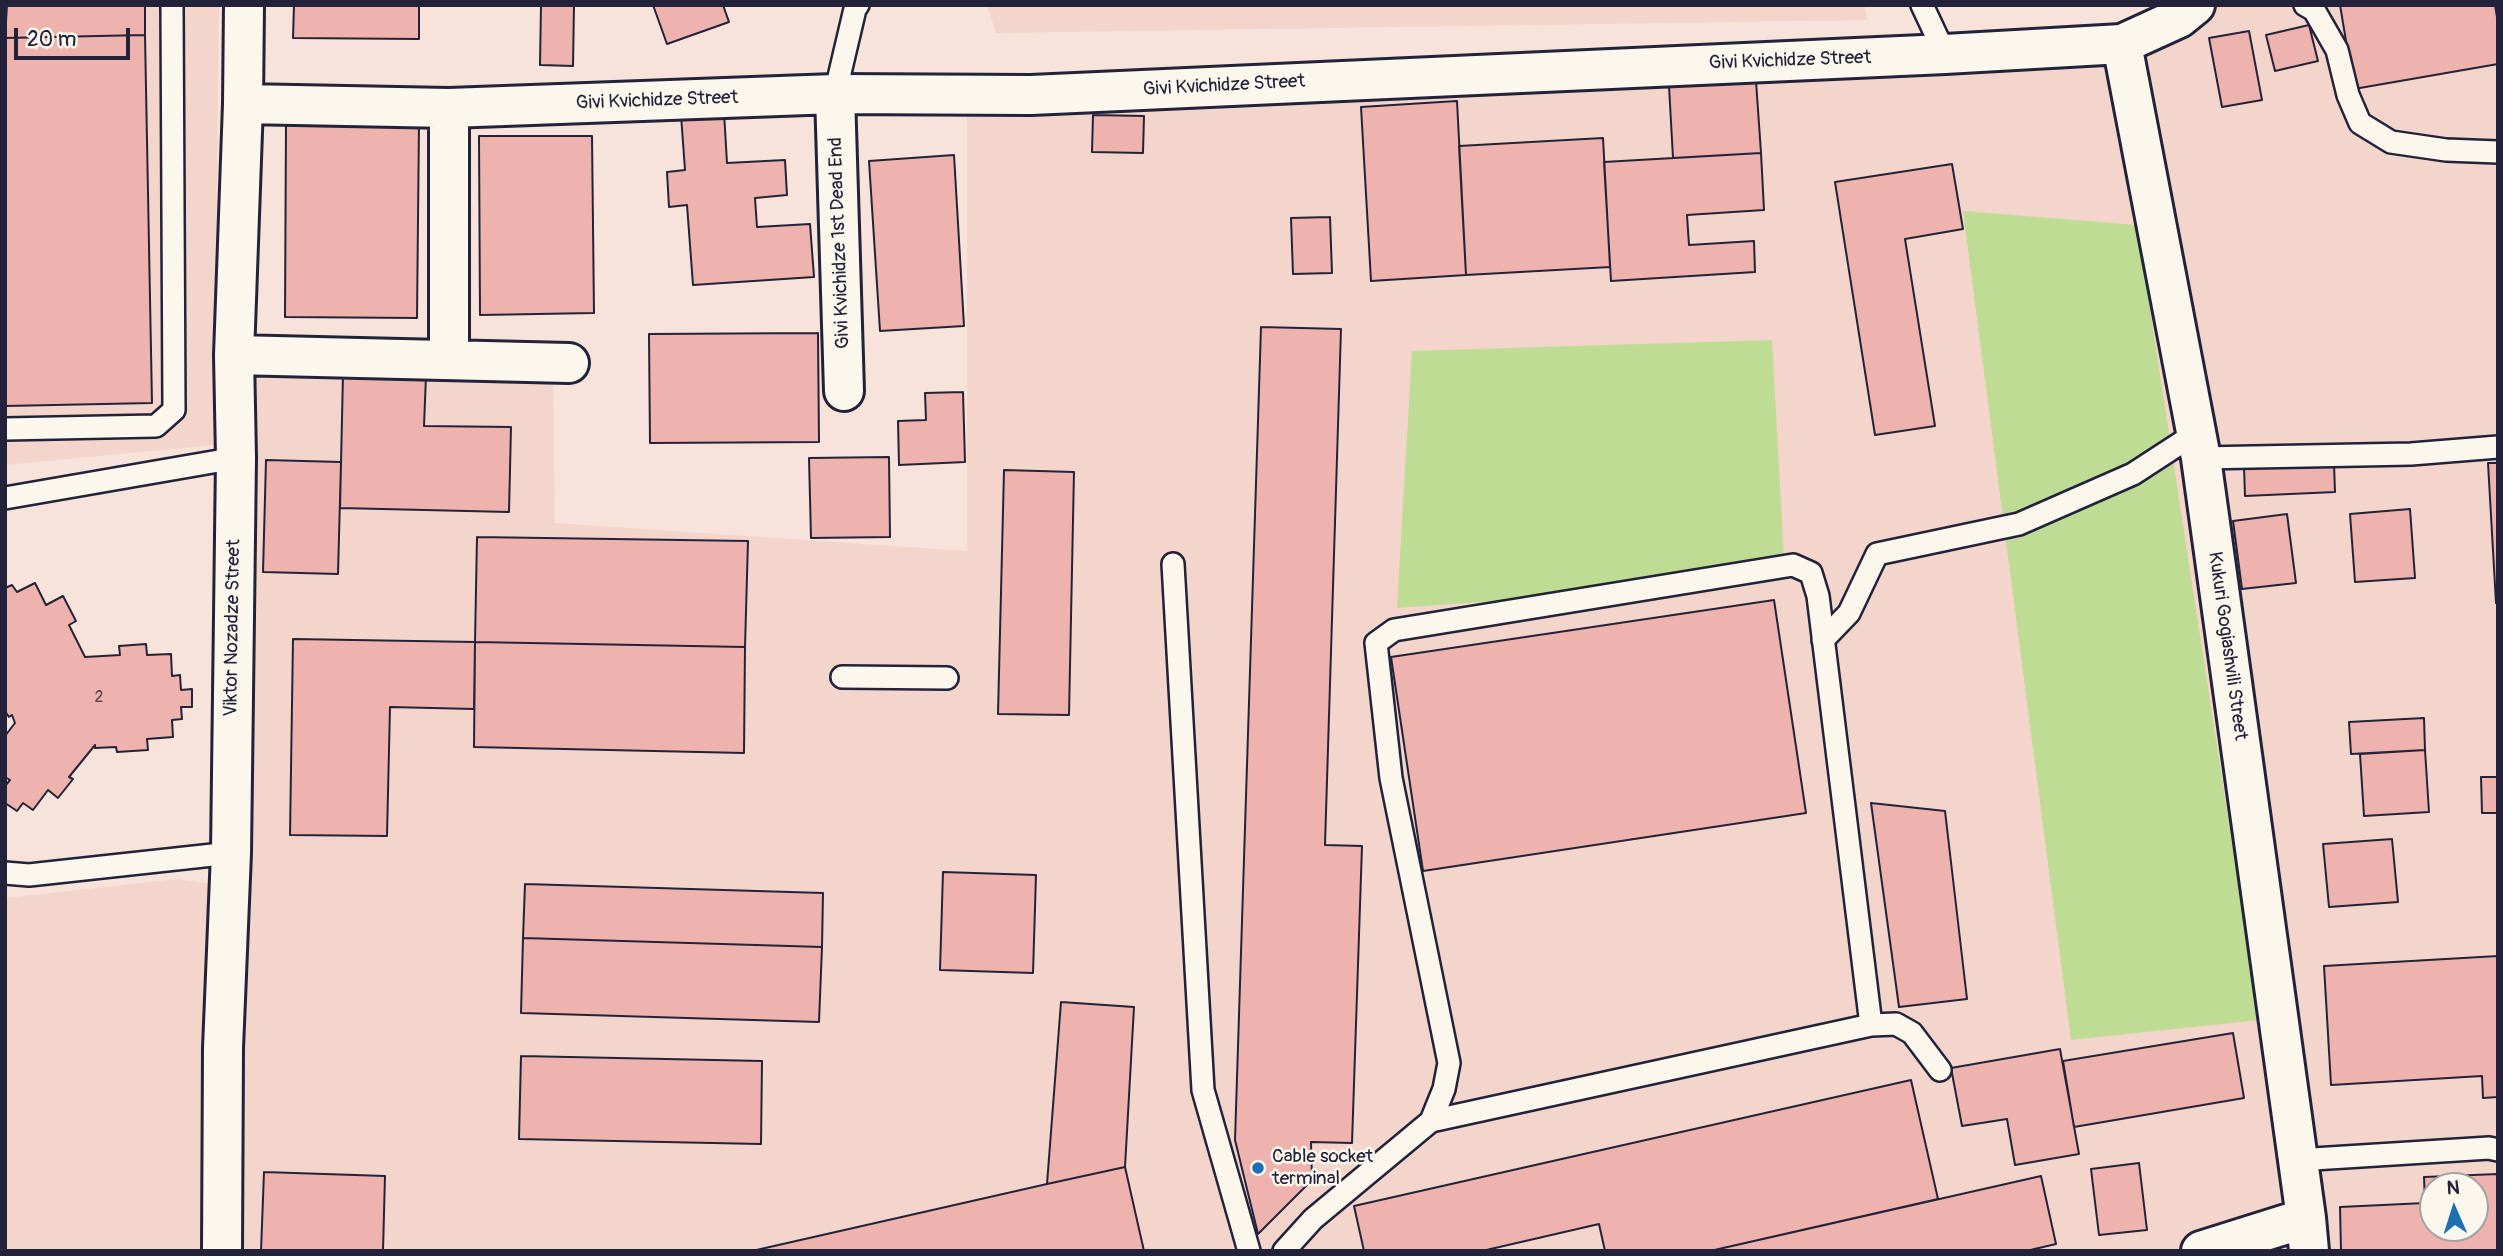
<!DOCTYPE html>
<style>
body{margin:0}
#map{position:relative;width:2503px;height:1256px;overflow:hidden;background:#f7e3d9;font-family:Pangolin,sans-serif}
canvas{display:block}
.frame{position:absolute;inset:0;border:7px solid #22223b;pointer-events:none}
.north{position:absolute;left:2419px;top:1172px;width:70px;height:70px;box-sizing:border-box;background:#fbf7ec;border:2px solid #a4a2a5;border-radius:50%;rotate:357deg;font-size:19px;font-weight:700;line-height:28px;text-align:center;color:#22223b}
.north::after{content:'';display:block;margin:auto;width:24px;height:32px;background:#1f6fb2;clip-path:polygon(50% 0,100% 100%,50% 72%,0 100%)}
.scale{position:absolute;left:14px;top:28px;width:116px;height:32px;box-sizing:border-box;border:4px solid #22223b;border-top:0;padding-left:9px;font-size:21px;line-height:24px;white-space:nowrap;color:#22223b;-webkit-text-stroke:5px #fbf7ec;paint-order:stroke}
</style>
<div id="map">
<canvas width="2503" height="1256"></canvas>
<div class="frame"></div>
<div class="north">N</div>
<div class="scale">20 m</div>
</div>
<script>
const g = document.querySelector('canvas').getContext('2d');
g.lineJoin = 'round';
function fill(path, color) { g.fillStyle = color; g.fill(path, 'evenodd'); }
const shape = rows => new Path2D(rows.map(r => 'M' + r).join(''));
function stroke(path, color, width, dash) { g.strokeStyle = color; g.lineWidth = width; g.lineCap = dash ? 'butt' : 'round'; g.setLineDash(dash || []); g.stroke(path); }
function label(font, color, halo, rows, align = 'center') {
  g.font = font + ' Pangolin,sans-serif'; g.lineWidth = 5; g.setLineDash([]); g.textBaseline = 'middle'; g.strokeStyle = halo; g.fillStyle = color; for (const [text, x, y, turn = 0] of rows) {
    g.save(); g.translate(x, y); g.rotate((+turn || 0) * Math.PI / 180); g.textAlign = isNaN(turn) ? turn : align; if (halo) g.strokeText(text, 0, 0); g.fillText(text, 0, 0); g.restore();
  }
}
fill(shape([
 [5,5,219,5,214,445,5,465],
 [987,5,1865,5,1867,20,996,33],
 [2168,5,2498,5,2498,1251,5,1251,5,898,176,879,252,889,252,365,553,371,555,523,967,551,967,95,2132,55],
 [2433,1186,2475,1186,2475,1228,2433,1228]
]), '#f4d5cc');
fill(shape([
 [1963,211,2137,225,2259,1020,2071,1040],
 [1772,340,1785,580,1397,608,1412,351]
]), '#bedc94');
const building = shape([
 [7,5,145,5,145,35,5,38,7,5],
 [294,5,419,5,419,39,293,38,294,5],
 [541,5,574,5,573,66,540,65,541,5],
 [653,5,723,5,729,22,667,44,653,5],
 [2340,5,2495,5,2498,23,2498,64,2354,89,2340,5],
 [2309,25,2318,61,2275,71,2266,35,2309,25],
 [2249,31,2262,100,2222,107,2209,38,2249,31],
 [145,35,152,403,5,406,5,38,145,35],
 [1756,81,1761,153,1673,158,1669,86,1756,81],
 [1457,101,1466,275,1371,281,1361,107,1457,101],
 [724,112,727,163,785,160,787,195,755,198,757,227,810,224,814,277,693,285,687,205,669,207,667,172,685,170,681,115,724,112],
 [1093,115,1144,116,1143,153,1092,152,1093,115],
 [286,122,419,123,417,318,285,317,286,122],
 [479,136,592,136,594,313,480,315,479,136],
 [1603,138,1610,267,1466,275,1459,146,1603,138],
 [1761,153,1764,210,1687,215,1689,245,1754,241,1755,272,1611,281,1604,162,1761,153],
 [954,155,964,326,880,331,869,161,954,155],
 [1952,164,1963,229,1905,239,1935,426,1875,435,1835,182,1952,164],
 [1330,217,1332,273,1293,274,1291,218,1330,217],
 [1261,327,1341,329,1325,845,1362,846,1352,1143,1311,1142,1312,1180,1258,1234,1235,1140,1261,327],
 [818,333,819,442,650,443,649,334,818,333],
 [343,374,426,376,424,426,511,427,509,512,340,508,343,374],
 [963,392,965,462,899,465,898,421,926,420,925,393,963,392],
 [889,457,890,537,811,538,809,458,889,457],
 [266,460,341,462,338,574,263,572,266,460],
 [2488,463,2498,463,2498,602,2496,603,2488,463],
 [2334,464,2335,492,2245,496,2244,467,2334,464],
 [1004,470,1074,472,1069,715,998,714,1004,470],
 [2410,509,2415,578,2355,582,2350,514,2410,509],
 [2287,514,2296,583,2242,589,2233,521,2287,514],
 [477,537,748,541,745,647,475,642,477,537],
 [35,583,46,605,63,596,76,621,69,625,85,657,120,655,119,646,146,644,147,655,171,654,172,676,180,675,181,690,192,689,192,707,181,707,182,719,172,720,173,737,147,739,148,750,117,752,116,747,95,748,95,745,69,777,73,779,58,798,48,790,33,810,23,803,17,811,5,803,5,786,10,780,5,777,5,736,15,723,12,715,9,717,5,711,5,588,12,585,17,592,35,583],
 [1774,600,1806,813,1423,871,1391,657,1774,600],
 [293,639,475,642,474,709,390,707,387,836,290,835,293,639],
 [475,642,745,647,744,753,474,747,475,642],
 [2424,718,2425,750,2351,754,2349,722,2424,718],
 [2425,750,2429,812,2364,816,2360,754,2425,750],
 [2481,777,2498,777,2498,813,2482,813,2481,777],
 [1871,803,1945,811,1967,999,1899,1007,1871,803],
 [2392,839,2398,902,2329,907,2323,844,2392,839],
 [943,872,1036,875,1033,973,940,970,943,872],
 [525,884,823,893,822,947,523,938,525,884],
 [523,938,822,947,819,1022,521,1013,523,938],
 [2498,956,2498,1097,2483,1098,2482,1076,2331,1085,2324,966,2498,956],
 [1061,1002,1134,1007,1125,1167,1047,1184,1061,1002],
 [2233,1033,2244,1098,2074,1127,2063,1061,2233,1033],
 [2060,1049,2079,1154,2015,1165,2007,1119,1962,1126,1951,1068,2060,1049],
 [521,1056,762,1061,761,1144,519,1139,521,1056],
 [1911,1080,1938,1199,1710,1251,1605,1251,1599,1224,1482,1251,1364,1251,1354,1206,1911,1080],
 [2139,1163,2147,1230,2099,1235,2091,1169,2139,1163],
 [1125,1167,1144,1251,752,1251,1047,1184,1125,1167],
 [264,1172,385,1176,383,1251,261,1251,264,1172],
 [2498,1174,2498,1251,2341,1251,2340,1207,2425,1203,2424,1177,2498,1174],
 [2433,1186,2475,1186,2475,1228,2433,1228,2433,1186],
 [2041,1176,2056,1244,2026,1251,1710,1251,2041,1176]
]);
fill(building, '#eeb3ad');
stroke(building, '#22223b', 2);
const lane = shape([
 [1922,5,1945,54],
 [2305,5,2314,10,2337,50,2348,95,2360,123,2391,142,2446,150,2498,152],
 [835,94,855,9,858,5],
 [5,429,156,426,174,410,172,5],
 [2201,458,2411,454,2498,447],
 [5,498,236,458],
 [1173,564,1203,1090,1249,1251],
 [1823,640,1849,613,1877,554,2019,524,2133,474,2196,433],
 [842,677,947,678],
 [5,873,29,875,231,853],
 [1431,1121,1871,1025,1896,1024,1912,1033,1940,1070],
 [2297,1160,2489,1148,2498,1150],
 [1284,1251,1313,1219,1431,1121,1444,1089,1449,1063,1391,778,1376,643,1394,630,1793,565,1811,573,1818,596,1871,1025]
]);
const street = shape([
 [2122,44,2201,458,2306,1218,2309,1251],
 [835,94,844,391],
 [243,104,449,108,835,94,1031,95,1945,54,2122,44,2179,18,2195,5],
 [449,108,449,360],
 [234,355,569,363],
 [222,1251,223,1048,231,853,236,458,234,355,243,104,244,5],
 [2201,1251,2306,1218]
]);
stroke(lane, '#22223b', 26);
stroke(street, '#22223b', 44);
stroke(lane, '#fbf7ec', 21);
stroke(street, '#fbf7ec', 38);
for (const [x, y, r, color] of [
 [1258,1168,7,"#1f6fb2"]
]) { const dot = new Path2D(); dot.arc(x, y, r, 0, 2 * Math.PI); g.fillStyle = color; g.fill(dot); stroke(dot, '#fbf7ec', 2.5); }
label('16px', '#554658', null, [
 ["2",99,698]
]);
label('19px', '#22223b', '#fbf7ec', [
 ["Givi Kvichidze Street",1790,61,-2],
 ["Givi Kvichidze Street",1224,86,-3],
 ["Givi Kvichidze Street",657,101,-2],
 ["Givi Kvichidze 1st Dead End",840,243,-92],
 ["Viktor Nozadze Street",233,628,-89],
 ["Kukuri Gogiashvili Street",2227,646,82]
]);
label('19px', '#22223b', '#fbf7ec', [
 ["Cable socket",1272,1157],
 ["terminal",1272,1179]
], 'left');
</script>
